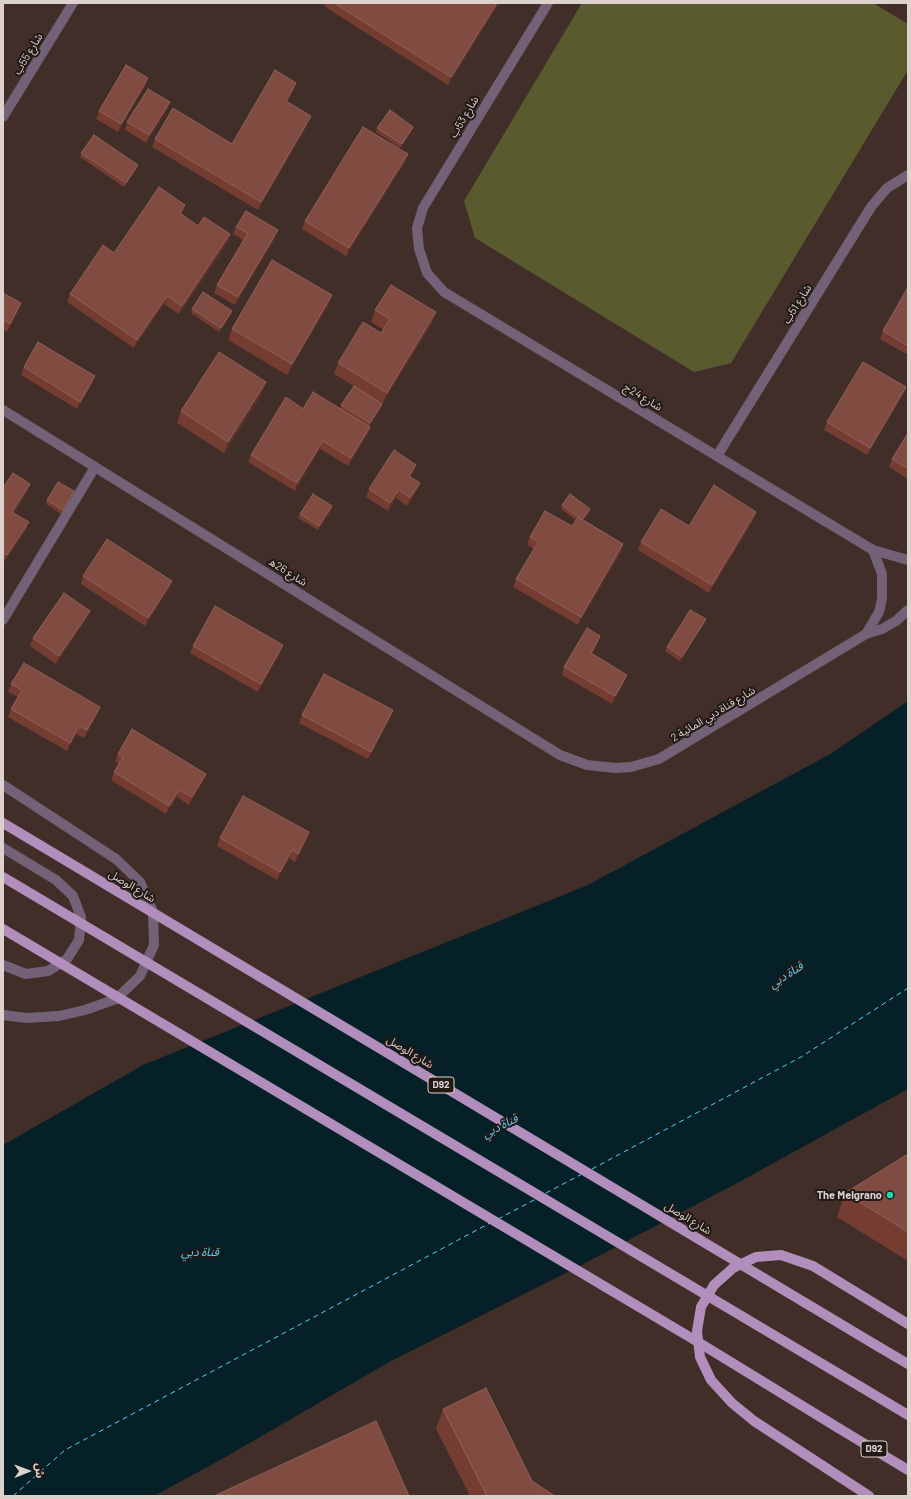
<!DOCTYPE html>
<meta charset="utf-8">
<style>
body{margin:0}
#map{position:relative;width:911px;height:1499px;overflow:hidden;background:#412e28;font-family:Barlow,"Noto Sans Arabic",sans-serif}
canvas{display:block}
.frame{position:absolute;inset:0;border:4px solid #ddd1cd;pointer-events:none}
.north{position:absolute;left:8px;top:1451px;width:40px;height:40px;-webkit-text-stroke:3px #211916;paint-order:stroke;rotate:89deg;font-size:11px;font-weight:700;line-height:16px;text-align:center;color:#ddd1cd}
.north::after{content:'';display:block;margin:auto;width:14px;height:18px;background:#ddd1cd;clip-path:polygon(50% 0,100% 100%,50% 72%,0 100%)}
</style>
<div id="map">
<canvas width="911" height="1499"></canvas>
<div class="frame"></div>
<div class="north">ش</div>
</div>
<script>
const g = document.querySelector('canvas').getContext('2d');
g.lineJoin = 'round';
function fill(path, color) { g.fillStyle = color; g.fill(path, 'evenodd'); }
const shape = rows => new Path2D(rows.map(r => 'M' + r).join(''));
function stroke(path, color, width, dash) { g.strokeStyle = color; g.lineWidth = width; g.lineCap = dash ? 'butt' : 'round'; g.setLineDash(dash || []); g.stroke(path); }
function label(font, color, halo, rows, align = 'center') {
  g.font = font + ' Barlow,"Noto Sans Arabic",sans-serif'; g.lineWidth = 4; g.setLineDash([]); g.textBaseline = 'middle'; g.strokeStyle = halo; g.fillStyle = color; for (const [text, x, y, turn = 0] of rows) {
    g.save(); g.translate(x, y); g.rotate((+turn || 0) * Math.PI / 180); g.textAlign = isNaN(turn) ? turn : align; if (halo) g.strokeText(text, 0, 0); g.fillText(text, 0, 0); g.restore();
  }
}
fill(shape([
 [582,3,873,3,908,24,908,70,731,363,694,372,475,238,464,201]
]), '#595b2e');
fill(shape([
 [908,701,908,1089,739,1182,572,1270,391,1361,222,1459,154,1496,3,1496,3,1145,143,1065,588,885,832,753]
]), '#062028');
stroke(shape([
 [592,1169,801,1057,908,988],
 [546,1193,582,1174],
 [498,1219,536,1199],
 [13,1496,65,1450,490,1223]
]), '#59d0f5', 1, [5, 4]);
stroke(shape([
 [3,620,95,467],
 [3,848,56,880,73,896,81,917,79,940,67,959,48,971,26,974,3,965]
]), '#736277', 10);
stroke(shape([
 [548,3,423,208,417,228,419,249,427,273,444,292,873,550,908,560],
 [3,117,73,3],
 [3,410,560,755,587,765,616,768,631,767,659,759,866,634,882,629,896,621,908,610],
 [717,456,871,207,887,188,908,175],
 [866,634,879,612,882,599,882,574,873,550],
 [3,785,116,859,140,882,153,912,154,945,140,976,116,999,85,1010,59,1016,26,1018,3,1015]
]), '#736277', 10);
stroke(shape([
 [879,1347,908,1364],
 [861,1387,908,1415],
 [840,1429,908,1470],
 [869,1496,754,1421,732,1403,711,1380,700,1357,697,1331,701,1307,714,1285,733,1268,756,1257,781,1255,813,1266,908,1324]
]), '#b18ebb', 10);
stroke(shape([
 [3,823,879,1347],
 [3,877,861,1387],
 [3,929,698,1342,840,1429]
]), '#b18ebb', 10);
fill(shape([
 [325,3,499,3,448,85,324,6],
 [296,83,294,90,287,102,308,124,258,210,152,147,155,139,232,144],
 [145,86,118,132,96,119,99,111],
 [167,110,146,143,125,130,127,122],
 [413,127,412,131,400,148,376,132,377,128],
 [81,153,136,169,124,187,80,157],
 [405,162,346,256,302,229,305,221],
 [185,205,182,214,198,226,230,234,228,242,179,314,164,304,134,348,67,302,70,294,114,253],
 [236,227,275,238,235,305,214,293,217,285,243,240,233,234],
 [908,287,908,355,880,339,883,331],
 [3,293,18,311,7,332,3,329],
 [332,295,327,307,287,375,228,340,232,329],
 [192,309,230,315,219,332,191,313],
 [375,310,436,312,432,323,382,404,382,403,382,404,381,408,369,426,370,427,367,435,348,466,320,449,295,491,248,462,251,455,303,409,340,409,341,405,354,386,334,374,338,363,381,333,383,329,371,322],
 [24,367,92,384,77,409,21,375],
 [906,387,903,395,867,455,824,430,827,422],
 [262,394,224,453,177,423,181,411],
 [908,433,908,479,889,467,892,459],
 [416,465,413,473,410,477,420,483,417,491,407,506,396,498,388,511,366,497,369,489],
 [30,484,27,492,14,513,26,530,4,562,3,562,3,488],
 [74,491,72,495,61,514,46,504,47,500],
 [562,505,590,509,589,513,583,520,623,544,621,552,578,625,513,587,516,579,534,549,527,545,530,537,572,526,576,520,561,509],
 [332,506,331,510,318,530,298,518,300,514],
 [756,512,754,519,709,593,638,550,641,542,689,526],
 [83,576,169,589,145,626,81,584],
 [90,611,87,618,56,664,30,646,33,638],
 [704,623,680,661,665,651,667,647],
 [600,636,598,644,592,654,624,682,612,704,562,675,564,667],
 [193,646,280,653,258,692,190,653],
 [11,684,100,707,97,715,84,738,76,734,67,751,8,717,11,709,18,697,8,692],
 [393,710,390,718,368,759,299,723,302,715],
 [118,754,203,781,189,805,177,797,166,814,111,780,114,772,119,764,115,761],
 [220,838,307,840,295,862,289,858,277,880,217,846],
 [908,1154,908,1261,837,1217,845,1193],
 [443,1409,532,1481,555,1496,470,1496,436,1429]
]), '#753c32');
fill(shape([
 [497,3,499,3,448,85,451,77],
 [148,78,145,86,118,132,121,124],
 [296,83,294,90,283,109,286,101],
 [170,102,167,110,146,143,149,135],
 [311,116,308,124,258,210,261,202],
 [413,127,412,131,400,148,402,144],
 [408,154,405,162,346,256,349,248],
 [138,165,136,169,124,187,126,183],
 [185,205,183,213,177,221,180,213],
 [278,230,275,238,235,305,238,297],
 [230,234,228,242,179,314,182,306],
 [332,295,327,307,287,375,292,364],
 [167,296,164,304,134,348,137,340],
 [21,303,18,311,7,332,10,324],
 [232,311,230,315,219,332,221,328],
 [436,312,432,323,382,404,387,393],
 [95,376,92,384,77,409,80,402],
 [266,382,262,394,224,453,228,442],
 [906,387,903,395,867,455,870,448],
 [382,404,381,408,368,427,370,423],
 [370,427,367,435,348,466,351,458],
 [323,441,320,449,295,491,297,483],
 [416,465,413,473,406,484,409,476],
 [420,483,417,491,407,506,410,498],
 [30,484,27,492,9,519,12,512],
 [399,490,396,498,388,511,390,503],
 [332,506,331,510,318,530,319,526],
 [590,509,589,513,581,524,582,520],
 [756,512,754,519,709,593,712,585],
 [29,522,26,530,4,562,7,555],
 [623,544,621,552,578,625,581,617],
 [172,581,169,589,145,626,148,618],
 [90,611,87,618,56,664,59,656],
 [706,619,704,623,680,661,682,657],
 [600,636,598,644,588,661,591,653],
 [283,645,280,653,258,692,261,684],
 [627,675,624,682,612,704,615,696],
 [100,707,97,715,84,738,87,730],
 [393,710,390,718,368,759,371,752],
 [79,726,76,734,67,751,70,743],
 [206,774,203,781,189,805,192,797],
 [179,790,177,797,166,814,169,806],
 [309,832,307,840,295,862,298,854],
 [292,850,289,858,277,880,280,872]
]), '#5b3027');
const building = shape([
 [334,3,497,3,451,77,334,3],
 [126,65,148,78,121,124,99,111,126,65],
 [275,70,296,83,286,101,311,116,261,202,155,139,173,108,232,144,275,70],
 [148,89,170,102,149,135,127,122,148,89],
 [390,110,413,127,402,144,377,128,390,110],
 [363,127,408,154,349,248,305,221,363,127],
 [94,135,138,165,126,183,81,153,94,135],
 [159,187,185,205,180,213,198,226,204,217,230,234,182,306,167,296,137,340,70,294,103,245,114,253,159,187],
 [246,211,278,230,238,297,217,285,248,233,236,227,246,211],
 [272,260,332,295,292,364,232,329,272,260],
 [391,285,436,312,387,393,338,363,363,322,381,333,390,319,375,310,391,285],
 [908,287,908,346,883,331,908,287],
 [203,292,232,311,221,328,192,309,203,292],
 [3,293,21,303,10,324,3,320,3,293],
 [38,342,95,376,80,402,24,367,38,342],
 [219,352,266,382,228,442,181,411,219,352],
 [863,362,906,387,870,448,827,422,863,362],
 [354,386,382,404,370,423,341,405,354,386],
 [313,392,370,427,351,458,323,441,297,483,251,455,286,397,303,409,313,392],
 [908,433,908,469,892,459,908,433],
 [394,450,416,465,409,476,420,483,410,498,399,490,390,503,369,489,394,450],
 [13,473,30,484,12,512,29,522,7,555,3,552,3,488,13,473],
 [58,482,74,491,63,510,47,500,58,482],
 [714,485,756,512,712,585,641,542,661,509,689,526,714,485],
 [313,494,332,506,319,526,300,514,313,494],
 [570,494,590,509,582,520,562,505,570,494],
 [545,511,572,526,578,517,623,544,581,617,516,579,538,542,530,537,545,511],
 [107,539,172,581,148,618,83,576,107,539],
 [64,593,90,611,59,656,33,638,64,593],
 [215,606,283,645,261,684,193,646,215,606],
 [690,610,706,619,682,657,667,647,690,610],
 [587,628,600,636,591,653,627,675,615,696,564,667,587,628],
 [24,663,100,707,87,730,79,726,70,743,11,709,22,690,11,684,24,663],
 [324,674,393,710,371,752,302,715,324,674],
 [132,729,206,774,192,797,179,790,169,806,114,772,123,757,118,754,132,729],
 [243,796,309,832,298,854,292,850,280,872,220,838,243,796],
 [908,1154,908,1232,845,1193,908,1154],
 [486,1388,532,1481,555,1496,487,1496,443,1409,486,1388],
 [376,1421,409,1496,214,1496,376,1421]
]);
fill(building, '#804c42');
stroke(building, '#8f6158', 1);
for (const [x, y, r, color] of [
 [890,1195,4,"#21d5af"]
]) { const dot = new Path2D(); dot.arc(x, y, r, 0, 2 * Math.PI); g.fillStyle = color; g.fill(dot); stroke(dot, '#211916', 1.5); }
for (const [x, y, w] of [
 [441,1085,26],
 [874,1449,26]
]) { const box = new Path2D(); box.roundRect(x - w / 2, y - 8, w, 16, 3); g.fillStyle = '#211916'; g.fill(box); stroke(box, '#ddd1cd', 1); }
label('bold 10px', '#ddd1cd', null, [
 ["D92",441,1085],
 ["D92",874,1449]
]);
label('11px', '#ddd1cd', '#211916', [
 ["شارع 55ب",28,54,-59],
 ["شارع 53ب",464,117,-59],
 ["شارع 51ب",797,304,-58],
 ["شارع 24ج",643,397,31],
 ["شارع 26ه",288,572,32],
 ["شارع قناة دبي المائية 2",713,714,-31],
 ["شارع الوصل",132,886,31],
 ["شارع الوصل",410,1052,31],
 ["شارع الوصل",688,1218,31]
]);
label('bold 11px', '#ddd1cd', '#211916', [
 ["The Melgrano",882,1195]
], 'right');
label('italic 12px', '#59d0f5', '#211916', [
 ["قناة دبي",786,975,-33],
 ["قناة دبي",500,1126,-27],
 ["قناة دبي",200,1252]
]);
</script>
